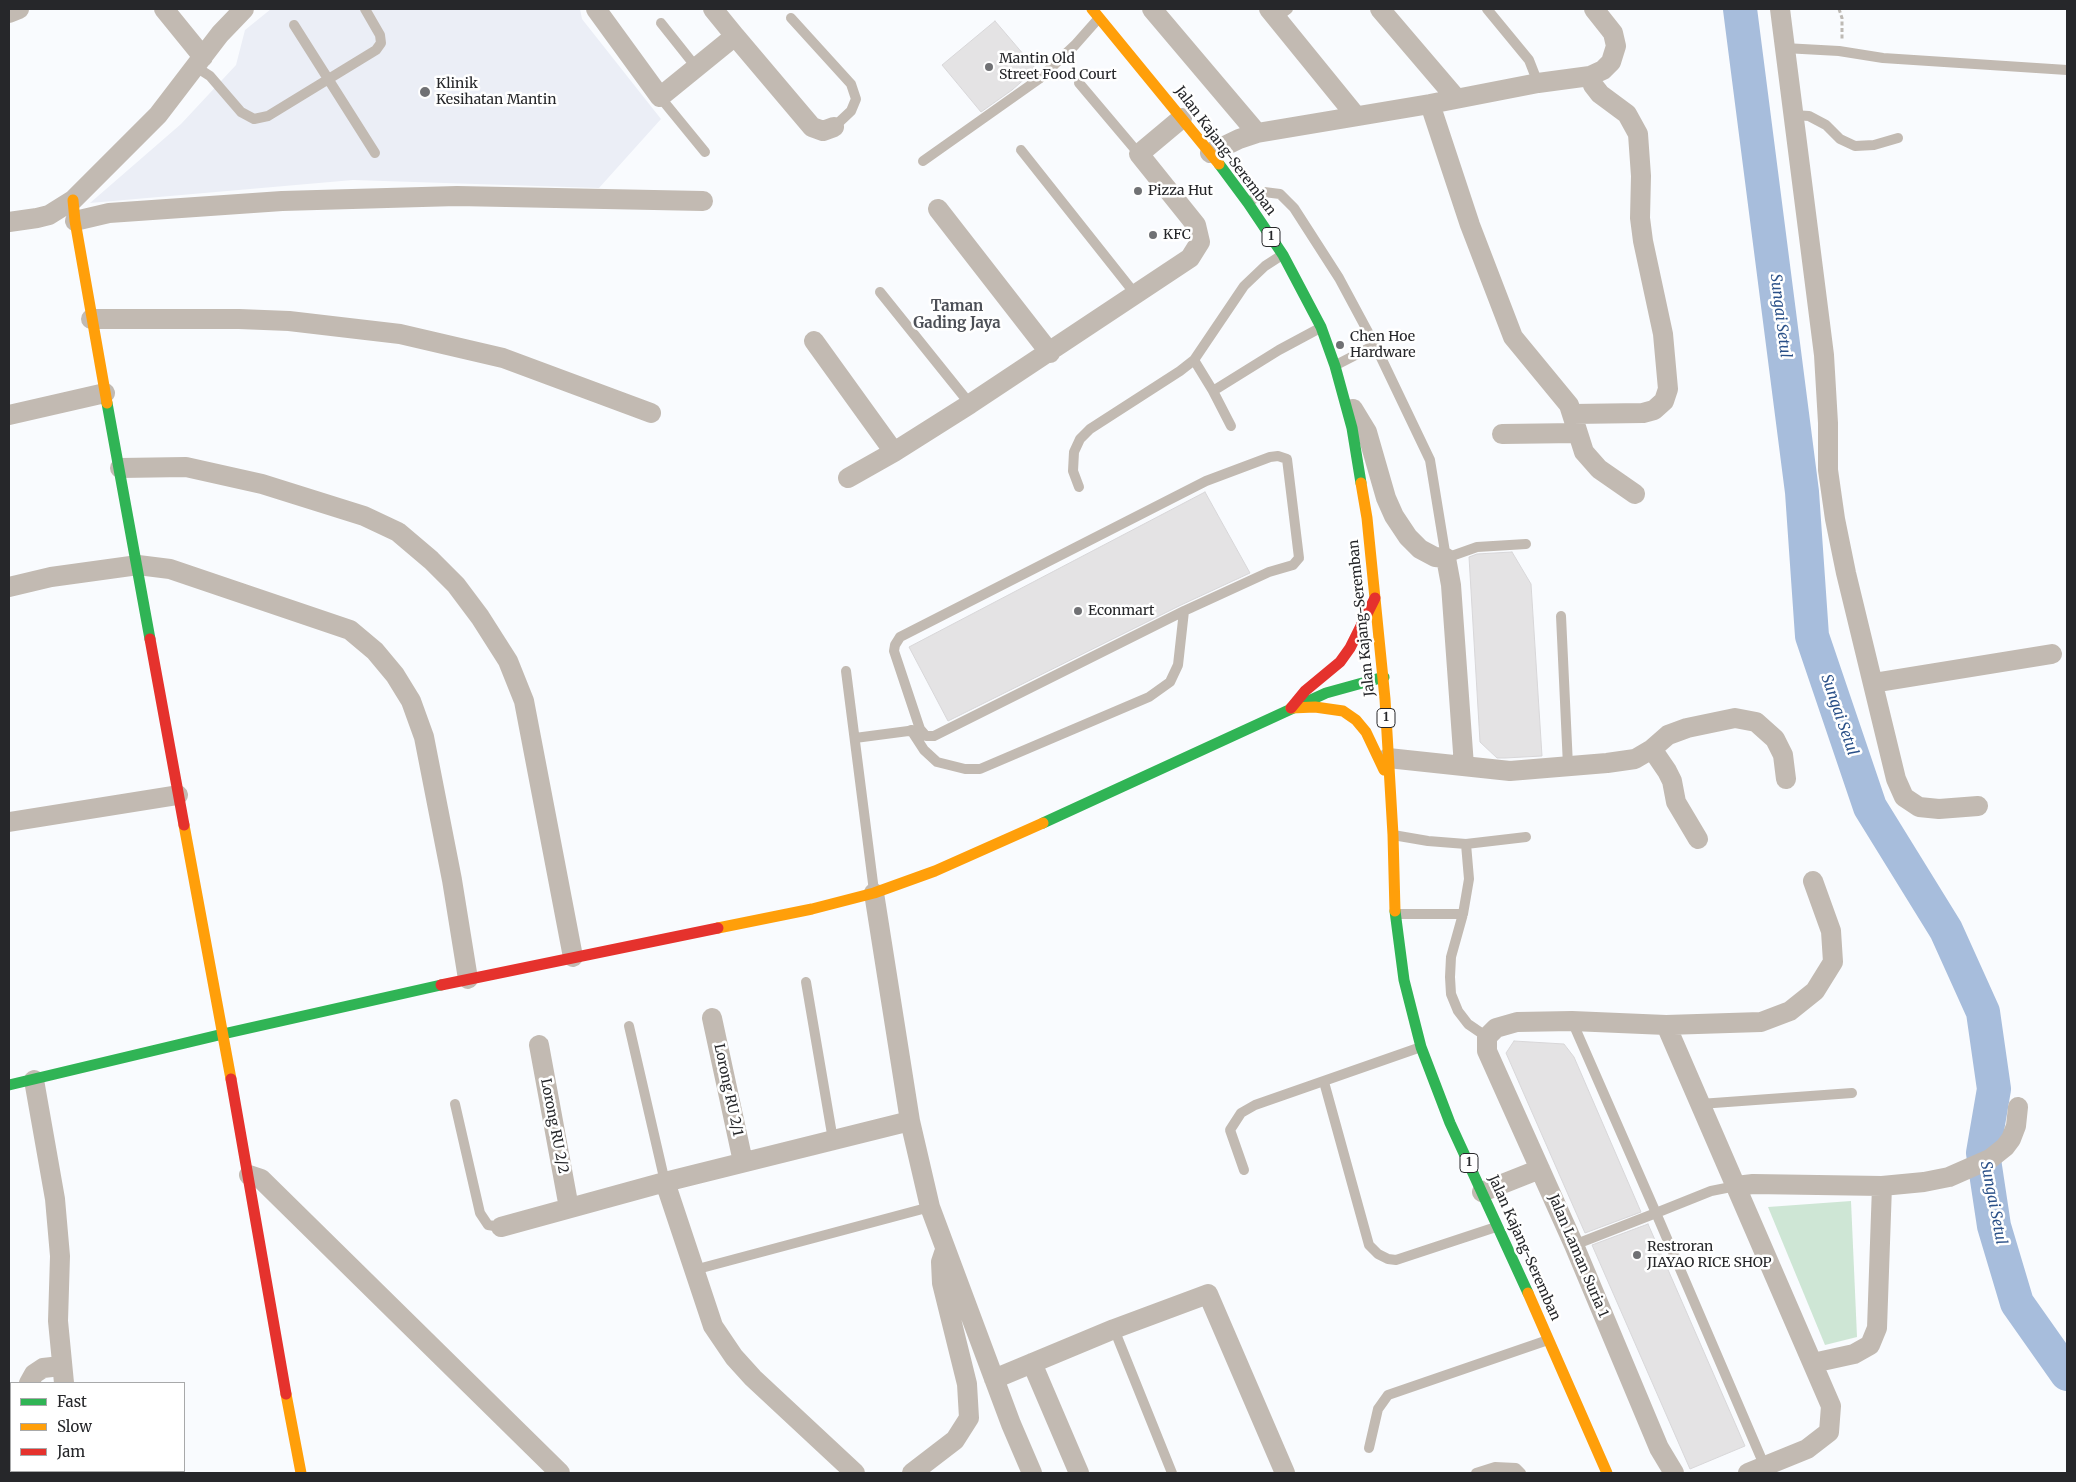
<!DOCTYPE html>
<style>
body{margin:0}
#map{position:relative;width:2076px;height:1482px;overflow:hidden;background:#f9fbfe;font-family:Merriweather,serif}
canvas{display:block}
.frame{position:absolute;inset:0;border:10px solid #26272a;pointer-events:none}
.legend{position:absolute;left:10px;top:1382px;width:175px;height:90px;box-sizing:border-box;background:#fff;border:1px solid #a8a9aa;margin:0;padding:6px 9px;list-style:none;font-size:15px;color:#26272a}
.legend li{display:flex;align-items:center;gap:10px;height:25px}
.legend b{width:25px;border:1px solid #a8a9aa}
</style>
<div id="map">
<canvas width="2076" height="1482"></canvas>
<div class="frame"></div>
<ul class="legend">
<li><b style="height:6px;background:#30b455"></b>Fast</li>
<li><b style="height:6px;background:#ff9f0a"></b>Slow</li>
<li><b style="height:6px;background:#e5322d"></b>Jam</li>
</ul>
</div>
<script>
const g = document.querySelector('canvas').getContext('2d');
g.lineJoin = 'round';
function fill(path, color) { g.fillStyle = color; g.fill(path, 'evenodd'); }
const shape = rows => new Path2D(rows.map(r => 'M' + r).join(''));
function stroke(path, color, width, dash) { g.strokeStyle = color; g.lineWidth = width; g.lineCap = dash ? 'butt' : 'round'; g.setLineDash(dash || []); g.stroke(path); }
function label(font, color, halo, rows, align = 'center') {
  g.font = font + ' Merriweather,serif'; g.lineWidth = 5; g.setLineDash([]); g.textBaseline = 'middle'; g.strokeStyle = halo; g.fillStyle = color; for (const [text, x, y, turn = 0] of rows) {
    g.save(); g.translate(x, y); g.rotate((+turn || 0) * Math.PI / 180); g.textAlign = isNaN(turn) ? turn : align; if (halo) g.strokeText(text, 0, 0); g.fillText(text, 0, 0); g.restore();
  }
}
fill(shape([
 [271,9,580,9,582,19,661,119,599,188,353,180,90,203,181,124,236,65,245,30]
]), '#ebeef6');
fill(shape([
 [1851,1201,1857,1337,1825,1345,1768,1207]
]), '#cee6d5');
stroke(shape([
 [1740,9,1802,492,1812,636,1870,807,1946,930,1983,1012,1994,1089,1983,1153,1994,1226,2017,1303,2067,1374]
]), '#a7bddc', 34);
const building = shape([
 [995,21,1036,69,1012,90,981,112,942,65,995,21],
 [1205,492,1250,573,1181,605,948,721,909,647,1205,492],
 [1512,552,1531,584,1542,756,1505,758,1497,758,1480,742,1469,557,1477,554,1512,552],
 [1514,1041,1564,1044,1574,1057,1641,1212,1585,1233,1506,1053,1514,1041],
 [1648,1224,1745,1446,1690,1469,1592,1245,1648,1224]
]);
fill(building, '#e4e3e4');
stroke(building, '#d8d7d9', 1);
stroke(shape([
 [1839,9,1842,18,1842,39]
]), '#bdb9b4', 3, [4, 2.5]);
stroke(shape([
 [1487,9,1529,60,1538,83],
 [791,18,851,84,856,99,851,111,834,127],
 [1276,18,1288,9],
 [661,23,696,67],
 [294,25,375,153],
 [1784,48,1839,51,1883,58,2067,70],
 [196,67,210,76,241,112,254,119,268,116,376,50,381,43,380,35,365,9],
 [1079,83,1139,154],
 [660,97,705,152],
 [1793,115,1809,116,1826,125,1840,139,1855,146,1874,145,1898,138],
 [1021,150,1136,295],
 [923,161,1039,79,1075,45,1098,19],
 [1249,202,1264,192,1280,194,1294,208,1339,278,1375,345,1430,460,1446,558,1477,547,1526,544],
 [880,292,970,404],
 [1194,360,1213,391,1231,426],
 [1336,365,1375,345],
 [1213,391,1279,350,1320,328],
 [1278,456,1287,459,1299,558,1293,565,1269,572,1184,611,934,736,926,736,920,729,894,651,895,645,900,637,1206,481,1270,457,1278,456],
 [1079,487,1073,471,1074,452,1080,439,1090,429,1180,371,1194,360,1244,286,1265,266,1282,255],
 [1561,616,1568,766],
 [846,671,874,891],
 [911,730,924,750,937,762,965,769,980,769,1149,697,1170,682,1178,665,1184,611],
 [855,738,916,730],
 [1393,835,1428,841,1466,844,1526,837],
 [1466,844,1469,879,1463,914,1451,957,1450,977,1451,994,1458,1011,1468,1024,1487,1037],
 [1397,914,1463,914],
 [806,982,833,1140],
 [1572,1021,1656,1213,1574,1245],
 [629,1026,665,1182],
 [1324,1082,1369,1245,1378,1254,1388,1259,1396,1260,1496,1227],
 [455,1104,480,1213,488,1225,501,1227],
 [1700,1104,1852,1093],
 [1244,1170,1230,1130,1241,1113,1255,1105,1421,1047],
 [1736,1186,1711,1191,1656,1213,1765,1467],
 [694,1270,930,1207],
 [1114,1329,1172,1473],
 [1369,1448,1378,1409,1388,1395,1548,1340],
 [1476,1473,1495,1467,1516,1468,1521,1473]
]), '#c2bab2', 10);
stroke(shape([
 [164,9,203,57],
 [596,9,660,97,735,36,713,9],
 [1152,9,1257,133],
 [1269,9,1356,116],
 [1380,9,1456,98],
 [1780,9,1824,355,1828,423,1828,470,1835,519,1846,573,1896,779,1904,797,1919,807,1939,809,1978,806],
 [9,13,19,9],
 [735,36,812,127,823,131,834,127],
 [1430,104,1470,225,1513,337,1569,405,1584,452,1599,469,1635,494],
 [1210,153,1239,139,1257,133,1430,104,1538,83,1590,76,1603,70,1611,62,1616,46,1613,33,1594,9],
 [938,209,1050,353],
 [75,221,109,213,282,201,457,196,703,201],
 [9,222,37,218,49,215,73,200,158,115,220,34,244,9],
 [91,319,239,319,289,321,400,334,503,358,651,413],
 [814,341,894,452],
 [1353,409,1367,432,1386,498,1394,516,1408,537,1420,549,1435,557,1446,558,1451,585,1464,766],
 [1573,414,1643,413,1654,410,1664,401,1668,389,1663,334,1643,241,1640,218,1641,176,1638,134,1627,114,1600,94,1593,85,1590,76],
 [9,415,105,393],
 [1502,434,1577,433],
 [120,468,186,467,262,484,364,516,398,532,431,560,456,585,480,617,508,661,524,701,573,957],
 [848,478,894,452,970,404,1190,258,1200,242,1196,225,1139,154,1182,118],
 [9,587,51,577,138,565,170,569,350,630,375,651,395,675,411,701,424,737,452,880,468,979],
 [1873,683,2052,654],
 [1652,749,1667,771,1672,781,1676,802,1698,839],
 [1388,758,1510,771,1607,763,1635,759,1652,749,1668,735,1687,728,1735,718,1756,722,1775,739,1783,755,1786,779],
 [9,822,178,795],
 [874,893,910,1121,930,1207,1011,1424,1032,1473],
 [712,1018,743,1162],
 [1666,1025,1831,1406,1829,1432,1807,1449,1748,1473],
 [539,1045,569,1208],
 [34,1080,55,1199,60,1256,58,1321,64,1383],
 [249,1175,261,1179,560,1473],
 [665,1182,713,1326,734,1357,753,1378,855,1473],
 [1736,1186,1753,1184,1882,1186,1924,1182,1949,1177,1990,1159,2005,1147,2011,1139,2016,1126,2018,1107],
 [1482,1192,1540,1169],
 [501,1227,665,1182,910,1121],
 [1032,1363,1079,1473],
 [1813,1363,1854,1354,1870,1345,1877,1328,1882,1186],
 [994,1379,1114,1329,1208,1294,1285,1473],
 [29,1383,34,1374,43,1368,61,1366],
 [84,1471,85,1473],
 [21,1473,23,1471],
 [912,1473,955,1440,969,1418,967,1384,942,1283,941,1262,944,1253],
 [1674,1473,1659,1448,1574,1245,1487,1051,1487,1037,1496,1028,1517,1022,1572,1021,1666,1025,1761,1022,1790,1011,1815,991,1833,962,1831,931,1813,881]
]), '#c2bab2', 20);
stroke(shape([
 [1219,164,1248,203,1283,255,1321,327,1335,366,1352,428,1361,483],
 [107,403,150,639],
 [1043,823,1326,693,1384,677],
 [1395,911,1404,980,1421,1047,1450,1123,1528,1293],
 [9,1085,223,1034,441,985]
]), '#30b455', 11);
stroke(shape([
 [1092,9,1219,164],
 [73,200,75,221,107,403],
 [1361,483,1367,518,1385,699,1393,835,1395,911],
 [1291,708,1315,707,1343,711,1356,720,1366,732,1384,770],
 [184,825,231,1079],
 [718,928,812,909,874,893,935,871,1043,823],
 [1528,1293,1607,1473],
 [286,1394,301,1473]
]), '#ff9f0a', 11);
stroke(shape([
 [150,639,184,825],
 [1291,708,1305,691,1340,662,1350,648,1375,598],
 [441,985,718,928],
 [231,1079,286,1394]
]), '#e5322d', 11);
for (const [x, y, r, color] of [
 [989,67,5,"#707174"],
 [425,92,6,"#707174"],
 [1138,191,5,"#707174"],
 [1153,235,5,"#707174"],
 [1340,345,5,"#707174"],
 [1078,611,5,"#707174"],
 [1637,1255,5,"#707174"]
]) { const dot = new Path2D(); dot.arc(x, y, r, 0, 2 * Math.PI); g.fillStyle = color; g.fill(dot); stroke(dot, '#fff', 2); }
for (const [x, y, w] of [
 [1271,237,18],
 [1386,718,18],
 [1469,1163,18]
]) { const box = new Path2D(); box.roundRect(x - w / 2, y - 9.5, w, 19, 4); g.fillStyle = '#fff'; g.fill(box); stroke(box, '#26272a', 1); }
label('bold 12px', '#26272a', null, [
 ["1",1271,237],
 ["1",1386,718],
 ["1",1469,1163]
]);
label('14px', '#26272a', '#fff', [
 ["Mantin Old",999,59],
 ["Street Food Court",999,75],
 ["Klinik",436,84],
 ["Kesihatan Mantin",436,100],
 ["Pizza Hut",1148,191],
 ["KFC",1163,235],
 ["Chen Hoe",1350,337],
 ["Hardware",1350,353],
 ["Econmart",1088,611],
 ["Restroran",1647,1247],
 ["JIAYAO RICE SHOP",1647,1263]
], 'left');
label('14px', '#26272a', '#fff', [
 ["Jalan Kajang-Seremban",1225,151,53],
 ["Jalan Kajang-Seremban",1362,618,-96],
 ["Lorong RU 2/1",728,1090,78],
 ["Lorong RU 2/2",554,1126,79],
 ["Jalan Kajang-Seremban",1524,1248,66],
 ["Jalan Laman Suria 1",1578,1256,67]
]);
label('bold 15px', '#4d5057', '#fff', [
 ["Taman",957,307],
 ["Gading Jaya",957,324]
]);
label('italic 15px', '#2a5088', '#fff', [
 ["Sungai Setul",1780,316,83],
 ["Sungai Setul",1839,715,71],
 ["Sungai Setul",1993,1203,79]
]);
</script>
